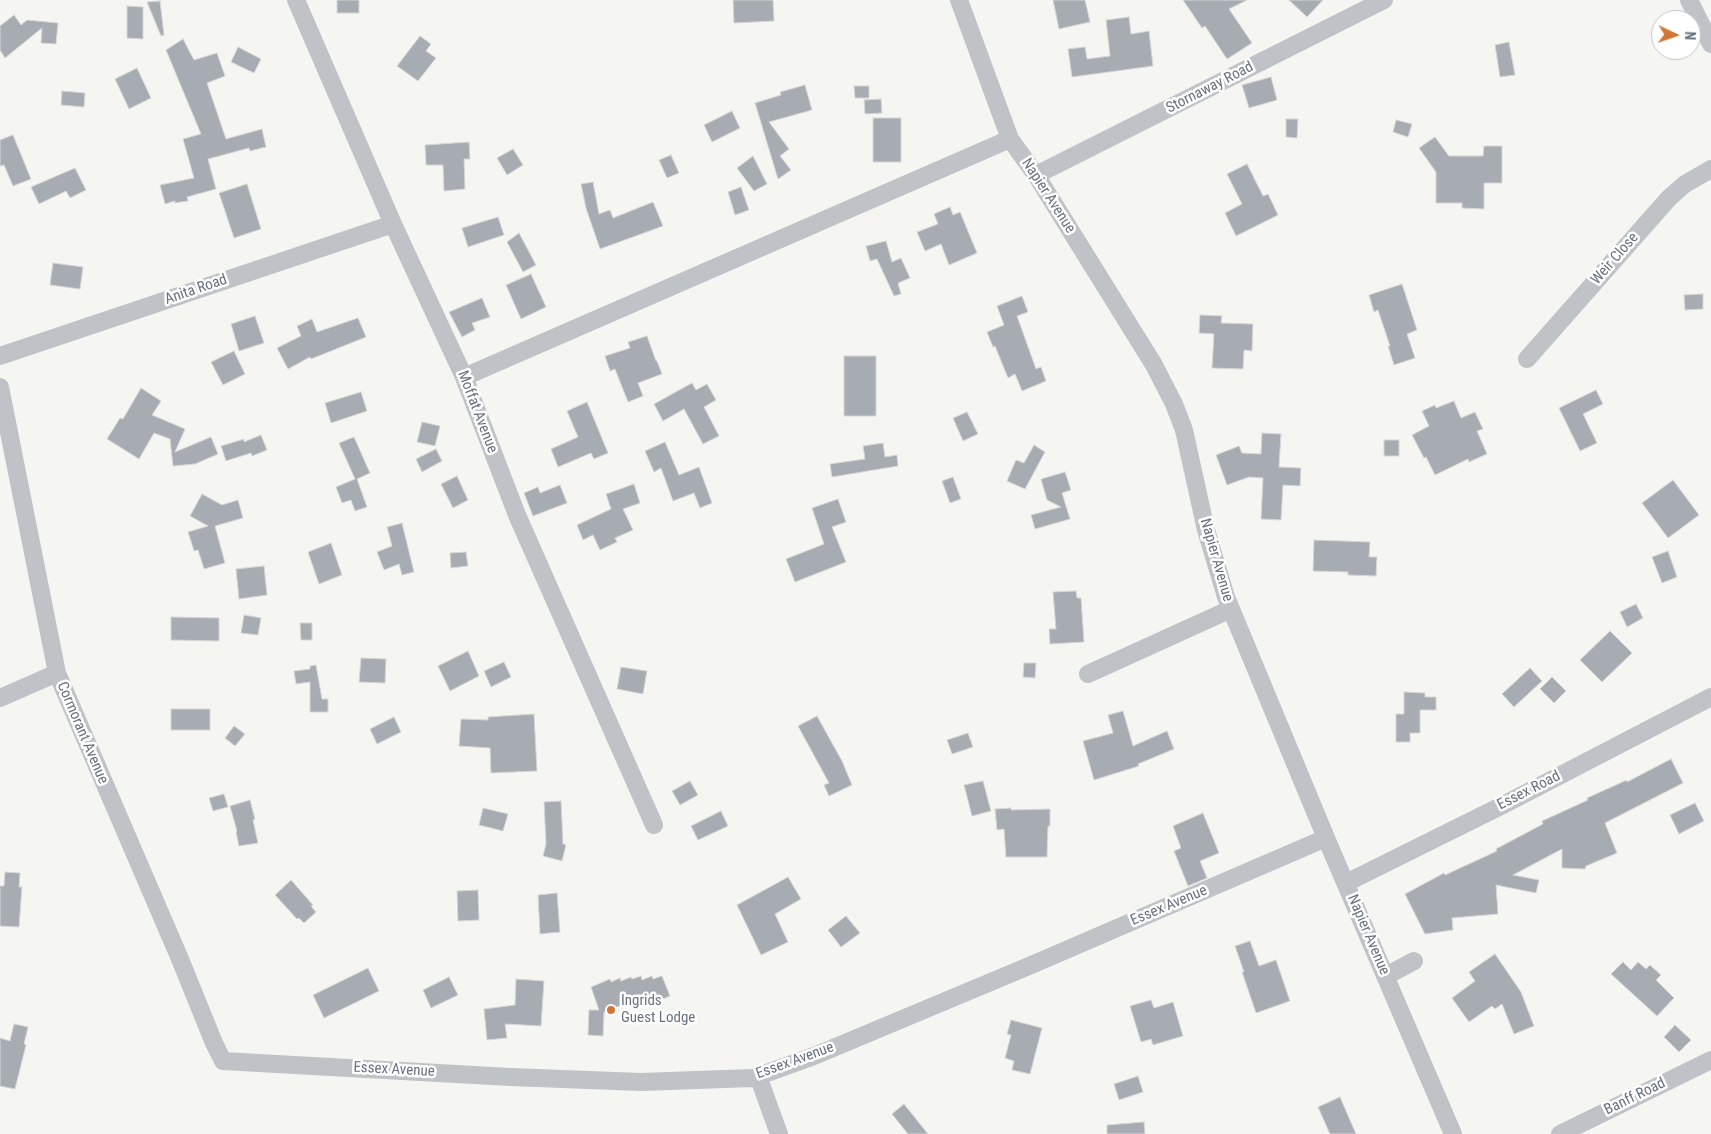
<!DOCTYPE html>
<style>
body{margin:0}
#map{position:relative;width:1711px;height:1134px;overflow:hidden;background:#f5f5f2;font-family:"Roboto Condensed",sans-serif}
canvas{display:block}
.north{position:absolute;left:1651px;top:10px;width:50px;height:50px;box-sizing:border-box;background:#fff;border:1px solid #c2c6cd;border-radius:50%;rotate:93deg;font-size:14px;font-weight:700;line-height:20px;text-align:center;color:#677181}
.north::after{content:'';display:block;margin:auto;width:18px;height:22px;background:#d37634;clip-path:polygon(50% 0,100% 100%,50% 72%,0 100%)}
</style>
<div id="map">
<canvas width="1711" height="1134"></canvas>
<div class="north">N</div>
</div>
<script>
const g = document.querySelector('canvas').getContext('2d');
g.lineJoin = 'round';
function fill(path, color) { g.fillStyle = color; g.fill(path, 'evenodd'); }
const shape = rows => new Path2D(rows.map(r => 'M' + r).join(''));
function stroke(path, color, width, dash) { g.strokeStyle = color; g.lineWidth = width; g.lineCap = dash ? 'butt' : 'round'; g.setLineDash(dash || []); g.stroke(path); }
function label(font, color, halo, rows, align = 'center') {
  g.font = font + ' "Roboto Condensed",sans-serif'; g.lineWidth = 5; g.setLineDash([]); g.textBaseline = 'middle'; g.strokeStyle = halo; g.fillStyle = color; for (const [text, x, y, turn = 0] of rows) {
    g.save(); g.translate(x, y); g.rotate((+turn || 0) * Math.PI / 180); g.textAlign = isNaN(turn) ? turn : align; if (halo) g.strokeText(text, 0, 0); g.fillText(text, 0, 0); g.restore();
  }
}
const building = shape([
 [337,0,359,0,359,13,337,13,337,0],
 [733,0,773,0,774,21,734,23,733,0],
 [1053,0,1085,0,1090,22,1059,29,1053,0],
 [1183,0,1247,0,1229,9,1252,43,1227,59,1205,26,1202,28,1183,0],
 [1289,0,1323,0,1307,17,1289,0],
 [160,1,164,35,161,36,147,2,160,1],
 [127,6,143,7,143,39,127,38,127,6],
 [14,15,21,25,27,20,58,23,56,44,41,43,42,28,5,58,0,50,0,26,14,15],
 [1129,17,1131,34,1149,31,1153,66,1072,77,1068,49,1085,47,1087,59,1110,56,1106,20,1129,17],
 [420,36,431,44,426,51,436,58,418,81,397,66,420,36],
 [183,39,194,60,217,53,225,76,207,83,226,139,262,129,266,147,250,151,249,148,208,159,216,189,187,197,188,201,175,203,175,201,165,204,160,185,194,178,183,139,201,134,166,50,183,39],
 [1509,42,1515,75,1500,77,1495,45,1509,42],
 [238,47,261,59,254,73,231,62,238,47],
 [137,68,151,98,129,109,115,79,137,68],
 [1271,77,1277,100,1249,108,1242,85,1271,77],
 [805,85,812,110,769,122,789,149,780,156,791,170,778,179,755,103,781,95,780,92,805,85],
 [854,86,869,86,869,98,855,98,854,86],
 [62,91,85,93,84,107,61,105,62,91],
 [881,99,882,113,865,114,864,100,881,99],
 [732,111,740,128,712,142,704,125,732,111],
 [873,118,901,118,901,162,873,162,873,118],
 [1286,119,1298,119,1297,138,1286,137,1286,119],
 [1396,120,1412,124,1408,137,1393,132,1396,120],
 [13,135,31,179,13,186,4,165,0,166,0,140,13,135],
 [1435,137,1449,156,1483,156,1484,146,1502,146,1502,183,1484,183,1484,209,1462,208,1462,203,1436,203,1436,172,1419,148,1435,137],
 [469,142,470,159,464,159,465,189,444,191,443,165,426,165,425,145,469,142],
 [513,149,523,165,507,175,497,158,513,149],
 [671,155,679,173,667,178,659,160,671,155],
 [753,156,767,184,754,191,737,168,753,156],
 [1247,164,1263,196,1268,194,1278,215,1236,236,1225,213,1242,204,1227,174,1247,164],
 [75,168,86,190,70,198,66,191,39,204,31,187,75,168],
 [593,182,599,214,610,210,613,218,653,202,663,226,600,249,586,208,581,184,593,182],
 [247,184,261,229,234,238,219,193,247,184],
 [741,187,749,210,735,215,728,192,741,187],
 [950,207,953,215,960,212,977,253,949,265,941,244,925,251,917,232,938,224,934,214,950,207],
 [498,217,504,235,468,247,462,228,498,217],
 [519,233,536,265,523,272,507,242,519,233],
 [886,241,892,262,901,258,910,278,898,283,901,294,894,296,877,259,870,261,866,246,886,241],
 [53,263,83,267,80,289,50,285,53,263],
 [531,274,546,307,521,319,506,285,531,274],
 [1402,284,1417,330,1407,334,1415,358,1394,365,1388,346,1390,346,1378,310,1374,312,1369,295,1402,284],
 [1703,294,1703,309,1685,310,1684,295,1703,294],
 [1022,296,1028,312,1017,316,1036,369,1041,367,1046,381,1022,391,1015,374,1008,378,995,346,993,347,987,332,1004,325,997,306,1022,296],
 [482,298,490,317,472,323,475,330,462,337,449,312,482,298],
 [1200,315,1222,316,1221,323,1253,324,1252,351,1244,350,1243,369,1212,368,1214,334,1199,333,1200,315],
 [255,316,264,343,239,351,231,324,255,316],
 [358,318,366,337,311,359,310,357,288,369,277,348,301,336,297,326,312,319,317,332,358,318],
 [647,336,656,361,657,361,662,374,638,383,643,396,628,402,615,369,610,371,605,356,630,348,628,342,647,336],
 [234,351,245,374,223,385,211,362,234,351],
 [844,356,876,356,876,416,844,416,844,356],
 [692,383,696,390,707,384,716,400,704,407,719,436,703,444,684,409,663,421,654,404,692,383],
 [141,388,161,401,152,415,185,429,175,452,211,437,218,454,195,464,173,466,170,439,154,433,139,459,107,439,120,418,123,419,141,388],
 [1596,390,1603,404,1583,414,1597,443,1580,451,1559,408,1596,390],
 [361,392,367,411,331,423,325,403,361,392],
 [1454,401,1461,418,1475,412,1483,429,1477,431,1487,454,1469,462,1468,459,1435,475,1426,457,1424,458,1412,435,1429,426,1422,411,1435,405,1436,408,1454,401],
 [587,402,608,453,594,459,591,453,558,467,551,449,578,437,567,411,587,402],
 [967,412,978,434,963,441,953,418,967,412],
 [422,422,440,426,435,446,417,442,422,422],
 [1262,433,1281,434,1279,467,1301,468,1300,486,1283,485,1281,520,1261,519,1263,478,1249,477,1227,485,1216,455,1239,446,1242,453,1261,454,1262,433],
 [261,435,267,450,252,456,251,453,226,461,221,446,244,439,244,442,261,435],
 [354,437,370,473,357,479,367,507,355,511,351,500,342,503,336,487,355,479,339,443,354,437],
 [1384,440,1399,440,1399,456,1384,456,1384,440],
 [665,442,679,475,699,467,712,503,700,508,694,493,673,501,661,468,654,472,645,451,665,442],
 [883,443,885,457,897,455,898,466,832,477,830,464,865,459,863,446,883,443],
 [1034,445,1045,452,1025,489,1007,481,1016,460,1024,463,1034,445],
 [436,449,442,461,422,472,416,459,436,449],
 [1065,472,1071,490,1062,493,1070,519,1035,529,1031,515,1061,507,1047,500,1041,479,1065,472],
 [457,476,468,500,453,508,441,484,457,476],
 [953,477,961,499,950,503,942,481,953,477],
 [1673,480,1699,515,1668,538,1642,503,1673,480],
 [634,484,640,503,623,509,633,530,615,538,617,542,600,550,593,535,583,540,577,525,611,509,606,494,634,484],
 [560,485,567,503,533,516,524,493,538,487,540,493,560,485],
 [202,494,222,505,238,500,243,518,215,526,225,563,204,569,198,550,194,551,188,532,208,526,190,516,202,494],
 [838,499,846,522,832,527,846,562,795,582,786,559,824,544,812,508,838,499],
 [402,523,414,572,402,575,399,564,384,570,377,552,392,546,387,527,402,523],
 [1314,540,1370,542,1369,557,1377,557,1376,576,1348,575,1348,572,1313,571,1314,540],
 [331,543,342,575,319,584,308,552,331,543],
 [1668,551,1677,577,1662,583,1652,557,1668,551],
 [466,552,468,566,451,568,450,553,466,552],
 [264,566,267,595,239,599,236,569,264,566],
 [1076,591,1077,598,1081,598,1084,642,1050,644,1049,629,1056,629,1053,592,1076,591],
 [1636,604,1643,618,1627,627,1620,612,1636,604],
 [244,615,261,618,258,635,241,633,244,615],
 [171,617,219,618,219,641,171,640,171,617],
 [300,623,312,623,312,640,301,640,300,623],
 [1610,631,1632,653,1602,682,1580,660,1610,631],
 [468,651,479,676,450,691,438,666,468,651],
 [361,658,386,659,385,683,359,682,361,658],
 [504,662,511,677,491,687,484,671,504,662],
 [1024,663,1036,663,1035,678,1023,677,1024,663],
 [316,665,322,699,328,699,328,712,310,712,310,682,296,684,294,671,310,669,310,666,316,665],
 [621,667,647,671,643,694,617,689,621,667],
 [1530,668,1542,681,1514,707,1502,694,1530,668],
 [1552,677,1566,691,1554,703,1540,689,1552,677],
 [1404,692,1425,693,1425,697,1436,697,1436,710,1420,710,1420,733,1410,733,1410,742,1396,742,1396,714,1404,714,1404,692],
 [171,709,210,709,210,730,171,730,171,709],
 [1123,711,1133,746,1167,731,1174,749,1138,764,1139,766,1094,780,1083,741,1113,733,1108,715,1123,711],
 [534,714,537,771,491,773,490,748,459,746,461,719,488,720,488,717,534,714],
 [817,716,842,761,852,785,829,796,824,785,829,783,798,726,817,716],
 [394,717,401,732,377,744,370,729,394,717],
 [234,726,245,734,235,746,225,738,234,726],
 [968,733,973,747,952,754,947,740,968,733],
 [1671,759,1683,783,1605,823,1617,853,1586,866,1585,869,1562,868,1562,849,1513,875,1539,880,1536,893,1496,885,1498,914,1452,918,1453,930,1425,934,1405,894,1444,873,1445,875,1497,851,1496,849,1543,824,1542,821,1588,800,1587,798,1627,780,1627,782,1671,759],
 [690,781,698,795,680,805,672,791,690,781],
 [983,781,991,811,972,816,964,785,983,781],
 [224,794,228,807,213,811,209,798,224,794],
 [250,800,255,819,253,820,258,843,239,846,236,832,237,831,230,806,250,800],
 [561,801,563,844,566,845,562,861,543,856,546,844,544,802,561,801],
 [1695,803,1704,821,1679,834,1670,815,1695,803],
 [483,808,508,814,503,831,479,825,483,808],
 [1011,808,1011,810,1050,809,1050,826,1048,826,1047,857,1006,857,1004,829,997,830,995,809,1011,808],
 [721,811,728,826,698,840,691,826,721,811],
 [1203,813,1219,853,1200,861,1207,878,1188,886,1174,851,1181,848,1173,826,1203,813],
 [5,872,20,873,19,887,22,887,19,927,0,926,0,886,4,886,5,872],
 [788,877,801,899,775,914,788,942,761,955,737,905,788,877],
 [291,880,313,905,311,906,316,912,304,923,299,918,297,919,275,895,291,880],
 [478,890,479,920,458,921,457,891,478,890],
 [557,893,560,932,540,934,538,895,557,893],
 [846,916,860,933,841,947,828,930,846,916],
 [1250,941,1259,966,1276,960,1290,1001,1256,1013,1242,972,1244,972,1235,946,1250,941],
 [1495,954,1521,992,1534,1026,1514,1034,1502,1004,1495,1009,1492,1006,1469,1022,1452,998,1475,981,1469,972,1495,954],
 [1623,962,1631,970,1638,962,1646,969,1650,965,1661,975,1656,980,1674,998,1657,1016,1611,974,1623,962],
 [368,968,379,991,324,1018,313,995,368,968],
 [641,976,642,980,652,976,653,979,662,976,670,996,651,1004,649,1000,640,1004,639,1001,630,1005,629,1002,604,1012,603,1036,588,1035,589,1010,599,1010,591,987,610,979,611,982,620,978,621,981,631,977,632,979,641,976],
 [449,977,458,995,431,1008,423,990,449,977],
 [516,979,544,981,541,1026,505,1024,507,1038,487,1040,484,1009,515,1005,516,979],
 [1151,1000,1154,1008,1173,1002,1183,1036,1153,1045,1151,1039,1141,1042,1130,1006,1151,1000],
 [1011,1020,1042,1028,1030,1074,1012,1070,1014,1061,1005,1058,1011,1035,1007,1034,1011,1020],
 [14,1024,28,1027,24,1044,26,1045,15,1089,0,1086,0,1038,10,1041,14,1024],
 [1675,1025,1691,1040,1679,1052,1664,1037,1675,1025],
 [1138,1076,1143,1092,1119,1100,1114,1084,1138,1076],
 [1340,1097,1356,1134,1330,1134,1318,1107,1340,1097],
 [904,1104,928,1134,908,1134,892,1114,904,1104],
 [1144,1122,1145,1134,1107,1134,1107,1125,1144,1122]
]);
fill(building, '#a7acb3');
stroke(building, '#d6d7d5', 1);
stroke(shape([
 [296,0,393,224,464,377,517,515,654,825],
 [959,0,1010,139,1036,175,1154,365,1174,404,1184,430,1206,530,1226,597,1326,838,1453,1134],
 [1689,0,1711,44],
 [1036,175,1384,0],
 [0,356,393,224],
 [1527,359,1669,198,1685,184,1711,169],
 [464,377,1010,139],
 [0,387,57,673,180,959,214,1043,223,1061,510,1077,641,1082,753,1078,814,1056,1029,966,1326,838],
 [1088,674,1231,609],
 [0,698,57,673],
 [1346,883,1503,805,1711,697],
 [1386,976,1414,961],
 [758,1076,779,1134],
 [1560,1134,1711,1060]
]), '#bfc2c6', 18);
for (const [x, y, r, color] of [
 [611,1010,5,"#d37634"]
]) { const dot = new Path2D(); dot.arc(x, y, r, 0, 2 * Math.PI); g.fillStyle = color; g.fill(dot); stroke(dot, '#fff', 2); }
label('15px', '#677181', '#fff', [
 ["Stornaway Road",1210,88,-27],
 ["Napier Avenue",1048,196,57],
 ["Weir Close",1615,259,-49],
 ["Anita Road",196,290,-19],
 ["Moffat Avenue",477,412,69],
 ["Napier Avenue",1216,560,74],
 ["Cormorant Avenue",82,733,67],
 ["Essex Road",1529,791,-27],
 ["Essex Avenue",1169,906,-23],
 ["Napier Avenue",1368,935,67],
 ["Essex Avenue",795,1061,-20],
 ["Essex Avenue",394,1070,3],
 ["Banff Road",1635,1097,-26]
]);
label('15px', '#677181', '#fff', [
 ["Ingrids",621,1001],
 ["Guest Lodge",621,1018]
], 'left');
</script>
